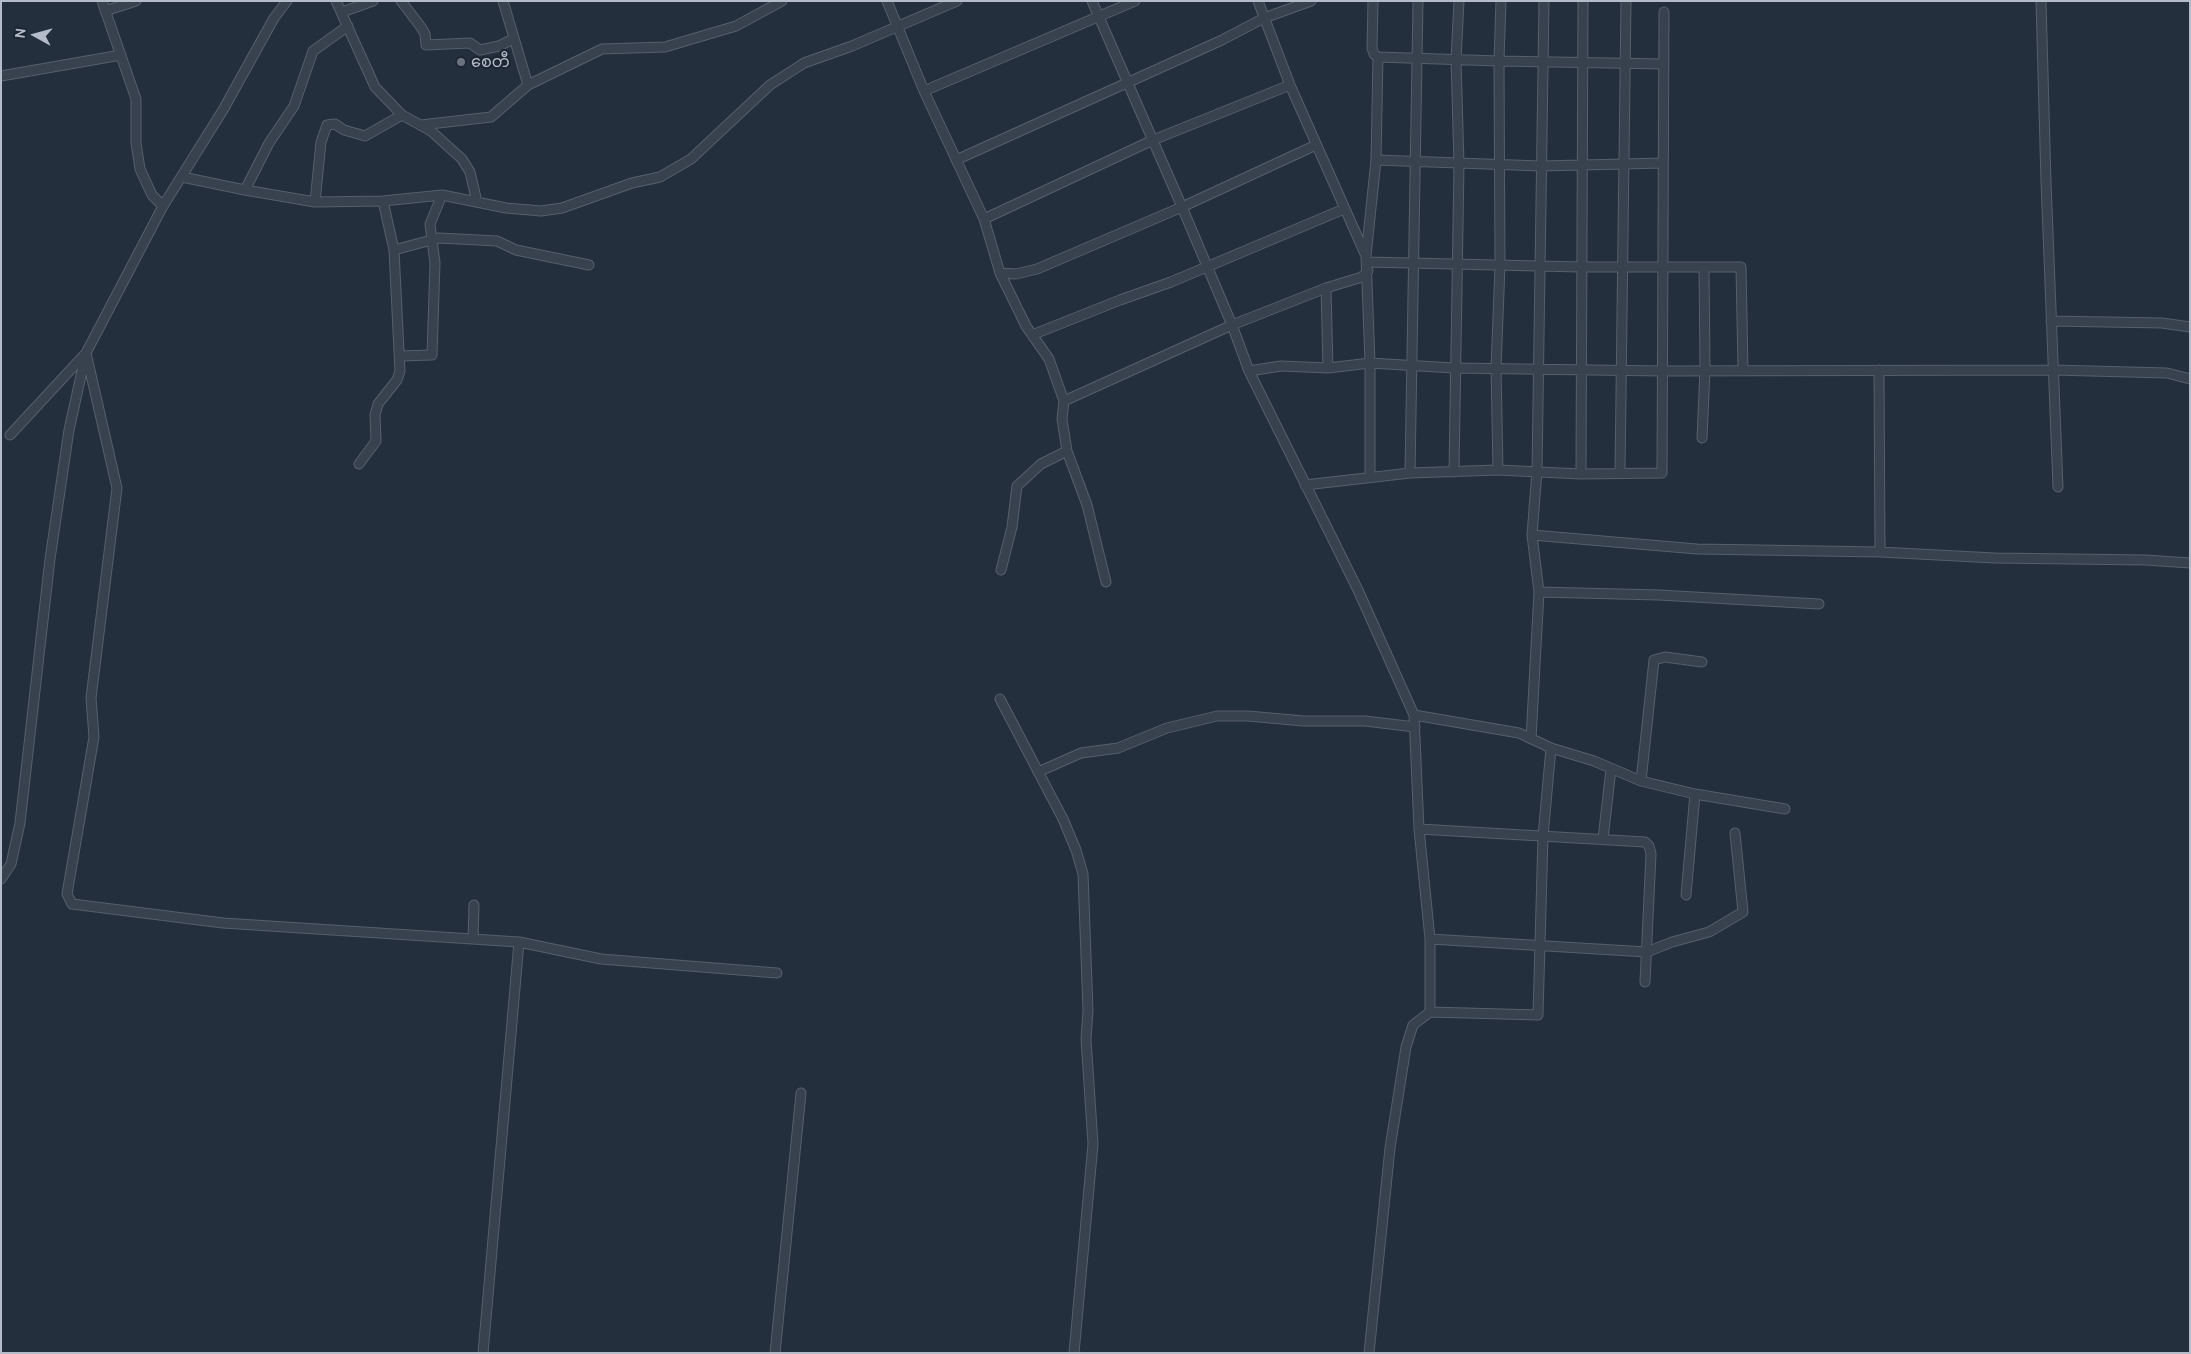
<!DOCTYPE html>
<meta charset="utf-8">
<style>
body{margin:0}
#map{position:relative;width:2191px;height:1354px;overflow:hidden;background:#242f3e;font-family:Cabin,sans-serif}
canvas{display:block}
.frame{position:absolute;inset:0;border:2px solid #b4bcc9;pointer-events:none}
.north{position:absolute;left:10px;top:10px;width:50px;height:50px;-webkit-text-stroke:4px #1d2633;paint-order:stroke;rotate:277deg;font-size:14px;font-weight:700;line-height:20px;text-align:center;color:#b4bcc9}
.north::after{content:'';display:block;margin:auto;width:18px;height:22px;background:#b4bcc9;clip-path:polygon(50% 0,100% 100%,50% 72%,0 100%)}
</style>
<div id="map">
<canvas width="2191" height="1354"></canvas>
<div class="frame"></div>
<div class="north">N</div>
</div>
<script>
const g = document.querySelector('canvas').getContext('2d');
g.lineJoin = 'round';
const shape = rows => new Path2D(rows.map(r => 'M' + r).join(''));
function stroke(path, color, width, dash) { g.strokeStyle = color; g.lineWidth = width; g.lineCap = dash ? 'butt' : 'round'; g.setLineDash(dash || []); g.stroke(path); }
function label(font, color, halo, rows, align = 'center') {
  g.font = font + ' Cabin,"Noto Sans Myanmar",sans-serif'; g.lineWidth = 4.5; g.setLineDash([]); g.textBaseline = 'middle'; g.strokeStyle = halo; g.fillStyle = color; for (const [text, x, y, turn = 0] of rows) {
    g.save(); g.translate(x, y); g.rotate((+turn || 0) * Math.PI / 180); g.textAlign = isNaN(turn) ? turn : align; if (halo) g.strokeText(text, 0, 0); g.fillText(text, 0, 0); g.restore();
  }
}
const minor = shape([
 [102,1,136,99,136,143,140,169,152,195,163,206],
 [336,1,375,87,402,115,431,131,462,159,470,172,477,202],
 [401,1,421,27,425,34,426,45,470,43,480,50,499,46,513,39],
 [503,1,528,85],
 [887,1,924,91,984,219,1000,273,1026,326,1049,359,1064,401,1232,325,1326,288,1362,277,1368,271],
 [1092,1,1182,207,1232,325,1249,371,1358,590,1414,715,1419,829,1430,939,1430,1012,1538,1015,1543,836,1551,748],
 [1258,1,1290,85,1366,256,1370,363,1370,477],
 [1373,1,1372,48,1374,54,1378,57,1499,61,1664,64],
 [2041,1,2046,182,2058,487],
 [105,11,136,1],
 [342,12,373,1],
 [1,76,121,55],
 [924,91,1135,1],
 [421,125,491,117,528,85,602,49,665,47,736,26,782,1],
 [956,160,1222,40,1264,18,1311,1],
 [1376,160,1541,166,1663,163],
 [182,177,245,190,315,202,383,201,442,195,506,208,541,211,562,208,632,183,660,177,691,159,770,85,804,63,852,46,957,1],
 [245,190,269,143,294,106,313,51,348,26],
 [315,202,321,142,327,125,335,124,344,130,365,136,402,115],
 [984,219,1153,140,1290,85],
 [394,250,439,238,497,241,516,250,589,265],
 [1366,256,1376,160,1378,57],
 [1367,262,1581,267,1741,267,1743,370],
 [1000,273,1016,274,1037,269,1182,207,1316,145],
 [1326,288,1328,368],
 [2051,321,2162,323,2190,327],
 [1032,335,1120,300,1171,282,1344,209],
 [86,353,117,488,91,698,94,737,67,894,72,904,223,923,519,942,601,959,777,973],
 [400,356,432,355,435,263,430,224,442,195],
 [1879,370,1880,552],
 [1249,371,1281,366,1328,368,1370,363,1454,368,1662,371,2053,370,2167,373,2190,379],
 [1064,401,1062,419,1067,451,1087,505,1106,582],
 [10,435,86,353],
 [1702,438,1705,370,1704,267],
 [359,464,376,441,375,415,378,404,397,380,400,371,394,250,383,201],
 [1498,470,1496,368,1500,266,1499,61,1501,1],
 [1454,472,1459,164,1456,60,1459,1],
 [1410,473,1418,1],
 [1620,473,1626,1],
 [1581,474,1583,1],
 [1305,485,1410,473,1498,470,1581,474,1662,473,1664,12],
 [1532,535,1697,549,1880,552,1995,558,2146,560,2190,563],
 [1001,570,1012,527,1017,486,1041,464,1067,451],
 [1539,592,1659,595,1819,604],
 [1000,699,1063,819,1076,850,1083,874,1088,1011,1086,1039,1093,1144,1074,1353],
 [1414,715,1519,733,1551,748,1594,761,1641,781,1695,794,1785,809],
 [1531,739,1539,592,1532,535,1537,471,1544,1],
 [1038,772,1081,753,1118,748,1167,728,1217,716,1248,716,1304,721,1365,721,1415,727],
 [1641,781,1654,660,1665,657,1702,662],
 [1419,829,1645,842,1649,846,1651,854,1645,982],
 [1603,839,1611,769],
 [1,879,11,864,20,823,50,559,69,430,86,353,163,206,223,110,274,18,287,1],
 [1686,895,1695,794],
 [473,939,474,905],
 [1430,939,1647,952,1672,942,1709,932,1743,912,1735,833],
 [483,1353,519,942],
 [775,1353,801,1093],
 [1369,1353,1390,1148,1406,1047,1413,1025,1430,1012]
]);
stroke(minor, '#565f6c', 11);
stroke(minor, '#38414e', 9);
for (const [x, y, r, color] of [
 [461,62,5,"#6b7280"]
]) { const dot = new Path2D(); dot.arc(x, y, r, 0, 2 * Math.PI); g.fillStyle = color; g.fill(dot); stroke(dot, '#1d2633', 2); }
label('16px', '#b4bcc9', '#1d2633', [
 ["စေတီ",471,62]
], 'left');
</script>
